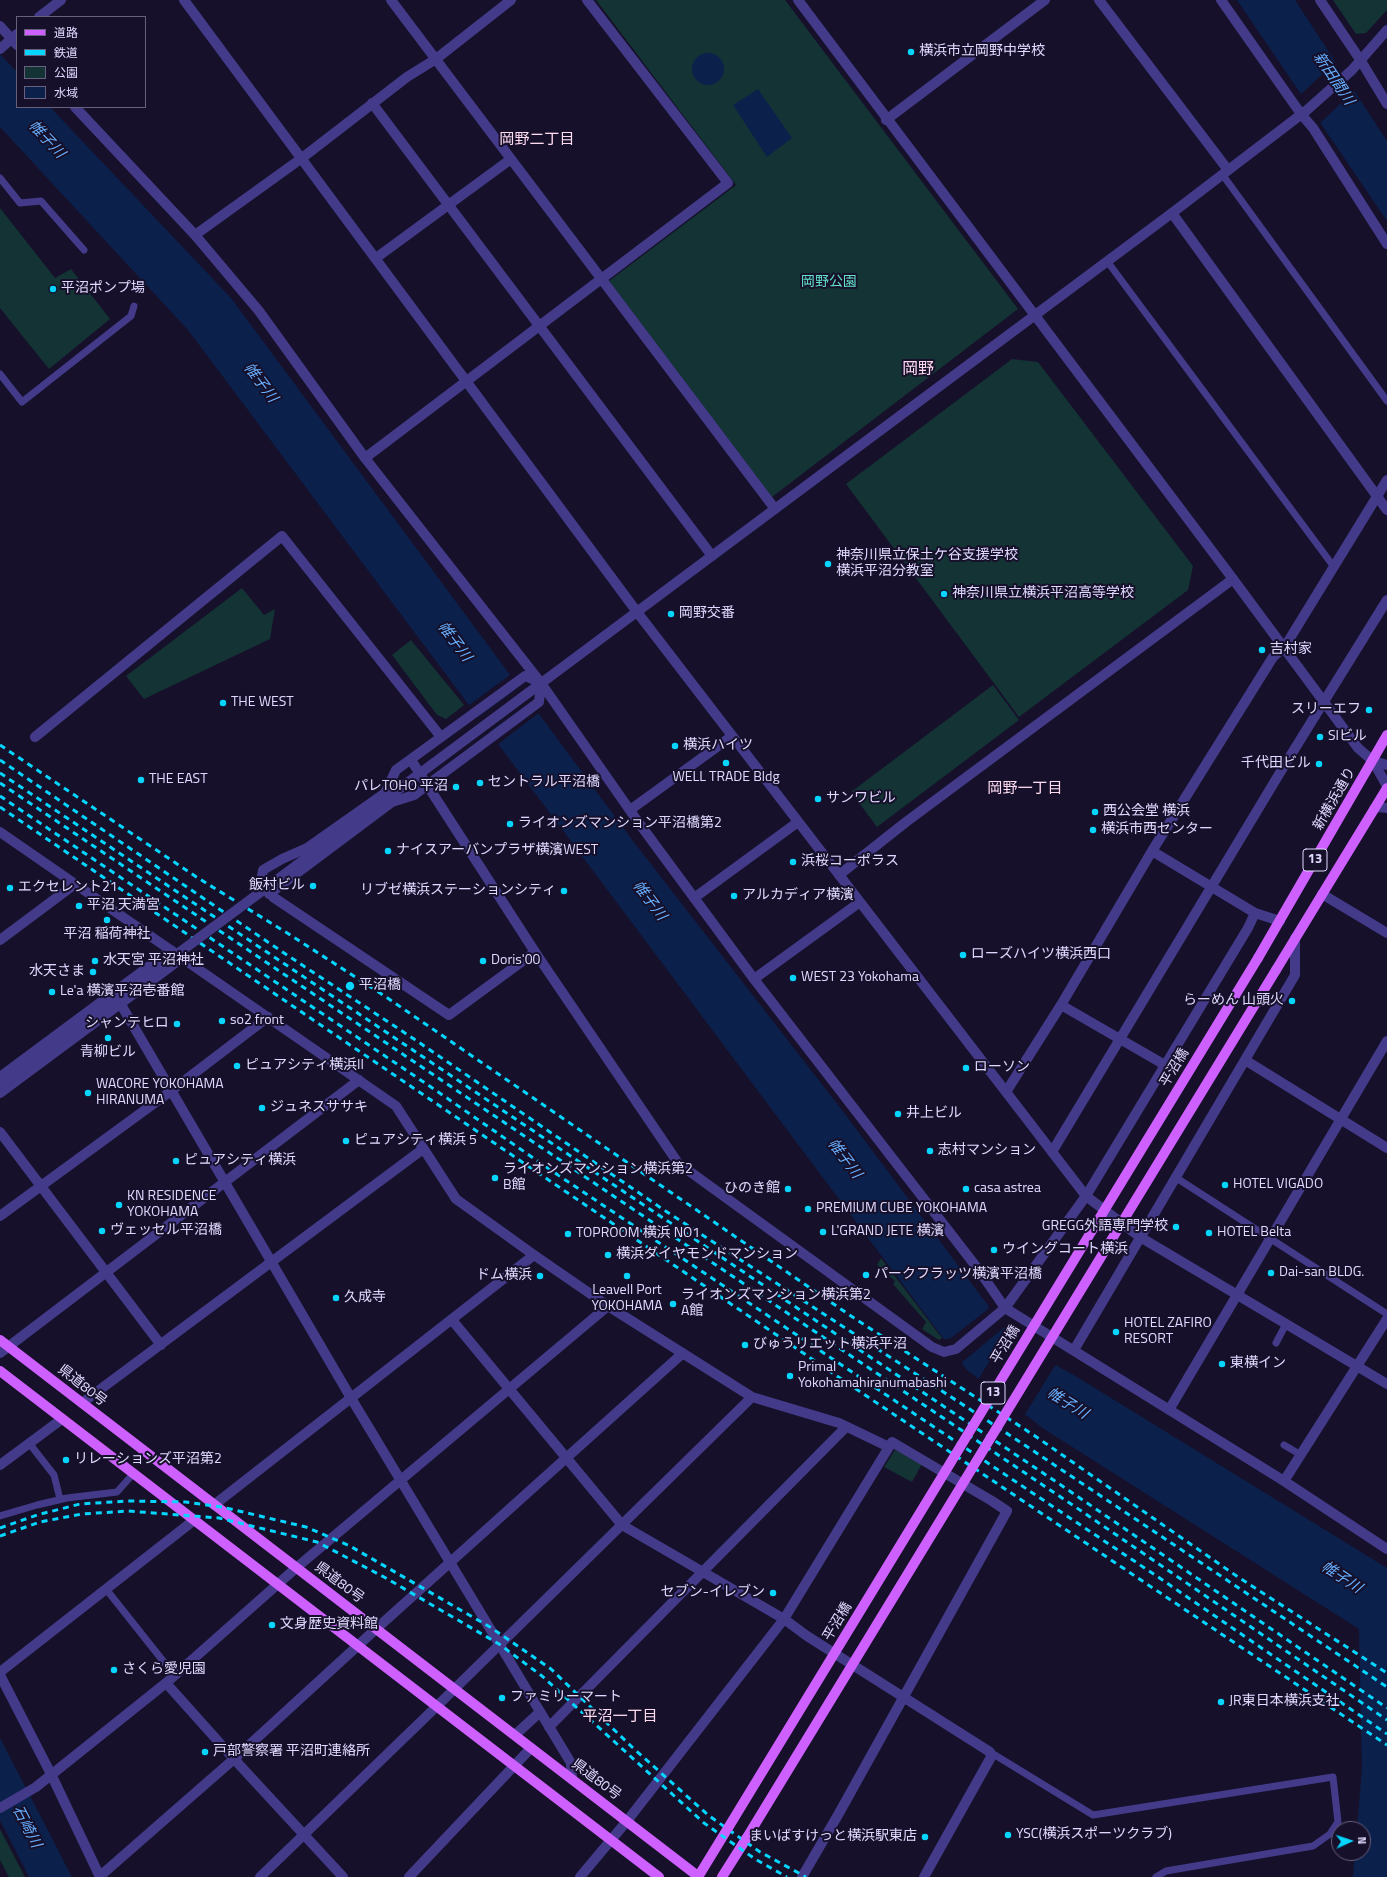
<!DOCTYPE html>
<meta charset="utf-8">
<style>
body{margin:0}
#map{position:relative;width:1387px;height:1877px;overflow:hidden;background:#16102a;font-family:"Titillium Web","Noto Sans JP",sans-serif}
canvas{display:block}
.legend{position:absolute;left:16px;top:16px;width:130px;height:92px;box-sizing:border-box;background:#16102a;border:1px solid #67607f;margin:0;padding:5px 7px;list-style:none;font-size:12px;color:#e0d9ff}
.legend li{display:flex;align-items:center;gap:8px;height:20px}
.legend b{width:20px;border:1px solid #67607f}
.north{position:absolute;left:1331px;top:1821px;width:40px;height:40px;box-sizing:border-box;background:#16102a;border:1px solid #67607f;border-radius:50%;rotate:87deg;font-size:11px;font-weight:700;line-height:16px;text-align:center;color:#e0d9ff}
.north::after{content:'';display:block;margin:auto;width:14px;height:18px;background:#05d6ff;clip-path:polygon(50% 0,100% 100%,50% 72%,0 100%)}
</style>
<div id="map">
<canvas width="1387" height="1877"></canvas>
<ul class="legend">
<li><b style="height:5px;background:#ce60ff"></b>道路</li>
<li><b style="height:5px;background:#05d6ff"></b>鉄道</li>
<li><b style="height:11px;background:#133334"></b>公園</li>
<li><b style="height:11px;background:#0c204c"></b>水域</li>
</ul>
<div class="north">N</div>
</div>
<script>
const g = document.querySelector('canvas').getContext('2d');
g.lineJoin = 'round';
function fill(path, color) { g.fillStyle = color; g.fill(path, 'evenodd'); }
const shape = rows => new Path2D(rows.map(r => 'M' + r).join(''));
function stroke(path, color, width, dash) { g.strokeStyle = color; g.lineWidth = width; g.lineCap = dash ? 'butt' : 'round'; g.setLineDash(dash || []); g.stroke(path); }
function label(font, color, halo, rows, align = 'center') {
  g.font = font + ' "Titillium Web","Noto Sans JP",sans-serif'; g.lineWidth = 4; g.setLineDash([]); g.textBaseline = 'middle'; g.strokeStyle = halo; g.fillStyle = color; for (const [text, x, y, turn = 0] of rows) {
    g.save(); g.translate(x, y); g.rotate((+turn || 0) * Math.PI / 180); g.textAlign = isNaN(turn) ? turn : align; if (halo) g.strokeText(text, 0, 0); g.fillText(text, 0, 0); g.restore();
  }
}
fill(shape([
 [596,0,785,0,1018,309,772,497,609,281,736,185],
 [1333,0,1387,0,1387,10,1366,33,1356,34],
 [0,208,55,278,71,269,110,319,49,369,0,308],
 [1012,359,1038,362,1193,566,1188,590,1019,717,846,484],
 [242,588,264,615,275,609,270,639,144,699,126,676],
 [411,640,464,705,446,719,437,715,392,655],
 [993,685,1019,720,877,827,851,792],
 [881,1258,942,1338,939,1340,922,1329,926,1322,893,1284,895,1281,877,1265],
 [895,1450,922,1464,912,1482,884,1467],
 [0,1829,25,1877,9,1877,0,1860]
]), '#133334');
fill(shape([
 [1237,0,1295,0,1387,141,1387,221],
 '692 69a16 16 0 1 1 32 0a16 16 0 1 1-32 0Z',
 [0,54,17,72,17,107,50,107,231,298,633,841,845,1114,1016,1343,1077,1377,1387,1568,1387,1877,1353,1877,1355,1853,1363,1853,1363,1829,1357,1829,1362,1768,1359,1629,1044,1429,967,1370,188,330,0,127],
 [758,89,792,138,767,157,733,105],
 [0,1738,72,1877,29,1877,5,1830,0,1821]
]), '#0c204c');
fill(shape([
 [1337,60,1356,89,1319,124,1299,96],
 [511,674,520,685,476,718,468,706],
 [520,686,532,701,488,733,477,718],
 [533,703,540,712,497,745,489,735],
 [990,1306,1006,1326,960,1364,942,1340,951,1338,987,1310],
 [1008,1330,1017,1342,1056,1364,1024,1416,978,1380]
]), '#16102a');
stroke(shape([
 [1222,174,1387,401],
 [0,178,20,203,41,201,84,250],
 [1107,261,1334,567],
 [0,374,22,402,131,316,134,306],
 [1175,1177,1387,1314],
 [1276,1343,1286,1324],
 [29,1443,54,1475,60,1499],
 [1284,1445,1301,1455],
 [0,1516,37,1505,67,1498,117,1492,133,1474],
 [106,1589,175,1676],
 [990,1752,1093,1815,1333,1777,1338,1822,1330,1834,1313,1846,1166,1871,1156,1877]
]), '#433b89', 7);
stroke(shape([
 [391,0,775,509],
 [1099,0,1228,170],
 [0,26,17,45],
 [372,103,712,556],
 [75,107,195,235,259,311,365,458,541,683,636,819,754,979,978,1269,1005,1308,1284,1481,1387,1549],
 [1301,114,1313,128,1387,244],
 [886,120,1045,0],
 [1172,213,1387,510],
 [195,235,302,158,407,77,436,59,511,0],
 [376,258,511,159],
 [365,458,728,183,587,0],
 [35,737,282,536,441,737],
 [1374,809,1378,807,1387,808],
 [630,810,732,736],
 [0,832,396,1106,456,1199,534,1255,608,1306,752,1397,839,1423,889,1447],
 [1152,851,1255,913],
 [839,875,906,822,1233,579],
 [269,894,392,802,414,795,539,702,541,683],
 [1322,894,1387,933],
 [694,898,798,822],
 [0,940,75,884],
 [535,952,449,1015,273,897,261,882,263,870,282,859,307,848,385,793,396,770,525,676,539,682],
 [1061,1005,1165,1065],
 [1245,1060,1387,1148],
 [0,1077,171,950],
 [1006,1092,1061,1005,1152,851,1273,657,1284,648,1387,480],
 [0,1093,182,958],
 [0,1132,161,1345],
 [1052,1152,1284,766,1387,600],
 [1086,1196,1140,1237,1387,1384],
 [0,1216,171,1091,268,1017],
 [1005,1308,1086,1196,1248,928,1255,913,1280,921],
 [452,1320,622,1525,784,1619,807,1636,990,1752,991,1757,924,1877],
 [1074,1350,1295,975,1295,938],
 [82,1403,423,1149],
 [1169,1410,1387,1041],
 [0,1465,62,1419],
 [1284,1481,1387,1319],
 [214,1505,534,1255],
 [296,1568,608,1306],
 [376,1629,683,1353],
 [0,1672,193,1521],
 [0,1675,51,1774,100,1877],
 [436,1707,752,1397],
 [549,1727,846,1427],
 [515,1735,540,1712],
 [627,1821,784,1619,892,1442,992,1501,1007,1511,838,1815,802,1877]
]), '#433b89', 10);
stroke(shape([
 [184,0,637,612,1086,1196],
 [798,0,1233,579,1358,748,1373,761,1387,786],
 [1221,0,1301,114],
 [1320,0,1361,61,1387,104],
 [39,17,61,0],
 [0,49,17,34],
 [528,693,1172,213,1307,110,1352,70,1387,30],
 [411,760,535,952,678,1163,932,1347,944,1352,956,1349,1005,1308],
 [1373,761,1387,765],
 [754,979,860,902],
 [120,1003,351,1398,571,1763,572,1779],
 [0,1353,359,1080],
 [166,1683,234,1759,343,1877],
 [0,1808,36,1787,166,1683,296,1568],
 [99,1877,234,1759,376,1629],
 [260,1877,436,1707],
 [409,1877,531,1748],
 [580,1877,627,1821]
]), '#433b89', 10);
stroke(shape([
 [1258,958,1387,735],
 [1276,970,1387,788],
 [0,1340,699,1877],
 [0,1371,659,1877],
 [698,1877,728,1828],
 [722,1877,746,1839]
]), '#ce60ff', 10);
stroke(shape([
 [0,745,198,878,292,936,389,999,851,1316,1035,1436,1238,1577,1387,1673],
 [0,760,284,953,414,1039,664,1210,1014,1438,1387,1687],
 [0,773,1052,1479,1387,1708],
 [0,783,1074,1506,1387,1720],
 [0,796,428,1085,555,1173,1161,1579,1387,1734],
 [0,807,859,1391,1387,1745],
 [0,1528,37,1515,80,1504,128,1501,186,1502,222,1507,306,1527,350,1546,490,1627,551,1669,632,1747,708,1815,760,1852,806,1877],
 [0,1536,40,1522,82,1514,128,1511,219,1518,317,1542,384,1577,499,1644,542,1676,704,1823,755,1859,787,1877]
]), '#05d6ff', 3, [6, 5]);
stroke(shape([
 [0,1086,528,693]
]), '#433b89', 10);
stroke(shape([
 [728,1828,1258,958],
 [746,1839,1276,970]
]), '#ce60ff', 10);
for (const [x, y, r, color] of [
 [911,52,4,"#05d6ff"],
 [53,289,4,"#05d6ff"],
 [828,564,4,"#05d6ff"],
 [944,594,4,"#05d6ff"],
 [671,614,4,"#05d6ff"],
 [1262,650,4,"#05d6ff"],
 [223,703,4,"#05d6ff"],
 [1369,710,4,"#05d6ff"],
 [1320,737,4,"#05d6ff"],
 [675,746,4,"#05d6ff"],
 [726,763,4,"#05d6ff"],
 [1319,764,4,"#05d6ff"],
 [141,780,4,"#05d6ff"],
 [480,783,4,"#05d6ff"],
 [456,787,4,"#05d6ff"],
 [818,799,4,"#05d6ff"],
 [1095,812,4,"#05d6ff"],
 [510,824,4,"#05d6ff"],
 [1093,830,4,"#05d6ff"],
 [388,851,4,"#05d6ff"],
 [793,862,4,"#05d6ff"],
 [313,886,4,"#05d6ff"],
 [10,888,4,"#05d6ff"],
 [564,891,4,"#05d6ff"],
 [734,896,4,"#05d6ff"],
 [79,906,4,"#05d6ff"],
 [107,920,4,"#05d6ff"],
 [963,955,4,"#05d6ff"],
 [95,961,4,"#05d6ff"],
 [483,961,4,"#05d6ff"],
 [93,972,4,"#05d6ff"],
 [793,978,4,"#05d6ff"],
 [350,986,5,"#05d6ff"],
 [52,992,4,"#05d6ff"],
 [1292,1001,4,"#05d6ff"],
 [222,1021,4,"#05d6ff"],
 [177,1024,4,"#05d6ff"],
 [108,1038,4,"#05d6ff"],
 [237,1066,4,"#05d6ff"],
 [966,1068,4,"#05d6ff"],
 [88,1093,4,"#05d6ff"],
 [262,1108,4,"#05d6ff"],
 [898,1114,4,"#05d6ff"],
 [346,1141,4,"#05d6ff"],
 [930,1151,4,"#05d6ff"],
 [176,1161,4,"#05d6ff"],
 [495,1178,4,"#05d6ff"],
 [1225,1185,4,"#05d6ff"],
 [788,1189,4,"#05d6ff"],
 [966,1189,4,"#05d6ff"],
 [119,1205,4,"#05d6ff"],
 [808,1209,4,"#05d6ff"],
 [1176,1227,4,"#05d6ff"],
 [102,1231,4,"#05d6ff"],
 [823,1232,4,"#05d6ff"],
 [1209,1233,4,"#05d6ff"],
 [568,1234,4,"#05d6ff"],
 [994,1250,4,"#05d6ff"],
 [608,1255,4,"#05d6ff"],
 [1271,1273,4,"#05d6ff"],
 [866,1275,4,"#05d6ff"],
 [540,1276,4,"#05d6ff"],
 [627,1276,4,"#05d6ff"],
 [336,1298,4,"#05d6ff"],
 [673,1304,4,"#05d6ff"],
 [1116,1332,4,"#05d6ff"],
 [745,1345,4,"#05d6ff"],
 [1222,1364,4,"#05d6ff"],
 [790,1376,4,"#05d6ff"],
 [66,1460,4,"#05d6ff"],
 [773,1593,4,"#05d6ff"],
 [272,1625,4,"#05d6ff"],
 [114,1670,4,"#05d6ff"],
 [502,1698,4,"#05d6ff"],
 [1221,1702,4,"#05d6ff"],
 [205,1752,4,"#05d6ff"],
 [1008,1835,4,"#05d6ff"],
 [925,1837,4,"#05d6ff"]
]) { const dot = new Path2D(); dot.arc(x, y, r, 0, 2 * Math.PI); g.fillStyle = color; g.fill(dot); stroke(dot, '#16102a', 1.5); }
for (const [x, y, w] of [
 [1315,860,24],
 [993,1393,24]
]) { const box = new Path2D(); box.roundRect(x - w / 2, y - 11, w, 22, 3); g.fillStyle = '#16102a'; g.fill(box); stroke(box, '#e0d9ff', 1); }
label('bold 13px', '#e0d9ff', null, [
 ["13",1315,860],
 ["13",993,1393]
]);
label('14px', '#e0d9ff', '#16102a', [
 ["横浜市立岡野中学校",919,52],
 ["平沼ポンプ場",61,289],
 ["神奈川県立保土ケ谷支援学校",836,556],
 ["横浜平沼分教室",836,572],
 ["神奈川県立横浜平沼高等学校",952,594],
 ["岡野交番",679,614],
 ["吉村家",1270,650],
 ["THE WEST",231,703],
 ["スリーエフ",1361,710,"right"],
 ["SIビル",1328,737],
 ["横浜ハイツ",683,746],
 ["千代田ビル",1311,764,"right"],
 ["WELL TRADE Bldg",726,778,"center"],
 ["THE EAST",149,780],
 ["セントラル平沼橋",488,783],
 ["パレTOHO 平沼",448,787,"right"],
 ["サンワビル",826,799],
 ["西公会堂 横浜",1103,812],
 ["ライオンズマンション平沼橋第2",518,824],
 ["横浜市西センター",1101,830],
 ["ナイスアーバンプラザ横濱WEST",396,851],
 ["浜桜コーポラス",801,862],
 ["飯村ビル",305,886,"right"],
 ["エクセレント21",18,888],
 ["リブゼ横浜ステーションシティ",556,891,"right"],
 ["アルカディア横濱",742,896],
 ["平沼 天満宮",87,906],
 ["平沼 稲荷神社",107,935,"center"],
 ["ローズハイツ横浜西口",971,955],
 ["水天宮 平沼神社",103,961],
 ["Doris'00",491,961],
 ["水天さま",85,972,"right"],
 ["WEST 23 Yokohama",801,978],
 ["平沼橋",359,986],
 ["Le'a 横濱平沼壱番館",60,992],
 ["らーめん 山頭火",1284,1001,"right"],
 ["so2 front",230,1021],
 ["シャンテヒロ",169,1024,"right"],
 ["青柳ビル",108,1053,"center"],
 ["ピュアシティ横浜II",245,1066],
 ["ローソン",974,1068],
 ["WACORE YOKOHAMA",96,1085],
 ["HIRANUMA",96,1101],
 ["ジュネスササキ",270,1108],
 ["井上ビル",906,1114],
 ["ピュアシティ横浜 5",354,1141],
 ["志村マンション",938,1151],
 ["ピュアシティ横浜",184,1161],
 ["ライオンズマンション横浜第2",503,1170],
 ["B館",503,1186],
 ["HOTEL VIGADO",1233,1185],
 ["ひのき館",780,1189,"right"],
 ["casa astrea",974,1189],
 ["KN RESIDENCE",127,1197],
 ["YOKOHAMA",127,1213],
 ["PREMIUM CUBE YOKOHAMA",816,1209],
 ["GREGG外語専門学校",1168,1227,"right"],
 ["ヴェッセル平沼橋",110,1231],
 ["L'GRAND JETE 横濱",831,1232],
 ["HOTEL Belta",1217,1233],
 ["TOPROOM 横浜 NO1",576,1234],
 ["ウイングコート横浜",1002,1250],
 ["横浜ダイヤモンドマンション",616,1255],
 ["Dai-san BLDG.",1279,1273],
 ["パークフラッツ横濱平沼橋",874,1275],
 ["ドム横浜",532,1276,"right"],
 ["Leavell Port",627,1291,"center"],
 ["YOKOHAMA",627,1307,"center"],
 ["ライオンズマンション横浜第2",681,1296],
 ["A館",681,1312],
 ["久成寺",344,1298],
 ["HOTEL ZAFIRO",1124,1324],
 ["RESORT",1124,1340],
 ["びゅうリエット横浜平沼",753,1345],
 ["東横イン",1230,1364],
 ["Primal",798,1368],
 ["Yokohamahiranumabashi",798,1384],
 ["リレーションズ平沼第2",74,1460],
 ["セブン-イレブン",765,1593,"right"],
 ["文身歴史資料館",280,1625],
 ["さくら愛児園",122,1670],
 ["ファミリーマート",510,1698],
 ["JR東日本横浜支社",1229,1702],
 ["戸部警察署 平沼町連絡所",213,1752],
 ["YSC(横浜スポーツクラブ)",1016,1835],
 ["まいばすけっと横浜駅東店",917,1837,"right"]
], 'left');
label('14px', '#63e1ca', '#16102a', [
 ["岡野公園",829,283]
]);
label('14px', '#e0d9ff', '#16102a', [
 ["新横浜通り",1335,799,-60],
 ["平沼橋",1175,1068,-59],
 ["平沼橋",1006,1345,-59],
 ["県道80号",82,1386,38],
 ["県道80号",339,1583,37],
 ["平沼橋",838,1622,-59],
 ["県道80号",596,1780,37]
]);
label('italic 15px', '#67afff', '#16102a', [
 ["新田間川",1333,79,56],
 ["帷子川",46,140,47],
 ["帷子川",260,383,53],
 ["帷子川",454,642,53],
 ["帷子川",649,901,53],
 ["帷子川",844,1159,53],
 ["帷子川",1067,1404,32],
 ["帷子川",1341,1578,33],
 ["石崎川",26,1827,63]
]);
label('15px', '#ffdbf0', '#16102a', [
 ["岡野二丁目",537,140],
 ["岡野一丁目",1025,789],
 ["平沼一丁目",620,1717]
]);
label('16px', '#ffdbf0', '#16102a', [
 ["岡野",918,370]
]);
</script>
